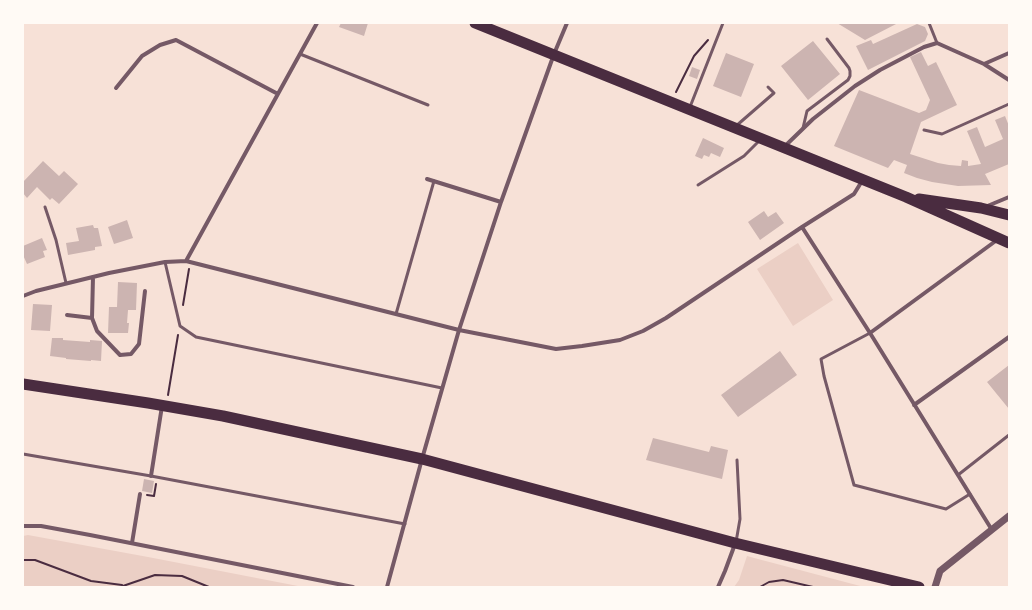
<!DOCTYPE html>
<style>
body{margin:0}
#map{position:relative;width:1032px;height:610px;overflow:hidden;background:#f7e1d7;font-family:"Fira Sans",sans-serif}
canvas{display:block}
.frame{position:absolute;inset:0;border:24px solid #fffaf5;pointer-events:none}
</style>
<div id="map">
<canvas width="1032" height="610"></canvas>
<div class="frame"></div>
</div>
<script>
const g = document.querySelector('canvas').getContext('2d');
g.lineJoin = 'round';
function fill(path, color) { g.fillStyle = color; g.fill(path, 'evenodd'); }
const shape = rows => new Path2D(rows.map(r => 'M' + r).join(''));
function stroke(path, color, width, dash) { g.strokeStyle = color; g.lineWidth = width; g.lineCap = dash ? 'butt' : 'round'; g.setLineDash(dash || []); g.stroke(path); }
fill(shape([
 [798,243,833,300,793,326,757,269],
 [28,535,148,557,303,587,23,587,23,536],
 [747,556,758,559,864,587,734,587,739,580]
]), '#ebcfc5');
fill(shape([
 [341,23,368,23,364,36,339,27],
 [837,23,898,23,865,40],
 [917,24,925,27,928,34,925,41,868,70,856,46,871,40,873,44],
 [813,41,840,74,808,100,781,66],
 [921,52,928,66,936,62,957,105,921,122,910,154,938,163,949,165,961,166,962,160,968,161,968,166,981,164,967,131,977,127,985,147,1003,139,995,120,1005,116,1009,126,1009,164,985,174,991,185,958,186,932,182,917,178,904,173,907,165,894,160,888,168,834,146,859,90,919,113,926,110,930,100,910,57],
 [726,53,754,64,741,97,713,86],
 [692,67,700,70,697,79,689,76],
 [703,138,724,148,720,157,711,153,709,157,704,155,702,159,695,156],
 [43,161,59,176,64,171,78,184,59,204,52,198,50,200,37,187,27,198,23,193,23,182],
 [764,211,768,217,776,212,784,223,760,240,748,222],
 [127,220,133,238,114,244,108,227],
 [93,225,94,228,98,228,102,246,95,247,95,250,68,255,66,243,79,241,76,228],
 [42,238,47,250,43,251,45,257,27,264,23,255,23,246],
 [118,282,137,283,136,310,128,310,127,323,129,323,128,333,108,333,109,307,117,307],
 [33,304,52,305,50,331,31,330],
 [52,338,63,338,63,340,90,342,90,340,102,341,101,361,91,360,91,361,66,359,66,358,50,356],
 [780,351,797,375,738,417,721,395],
 [1009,365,1009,409,987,382],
 [653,438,709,452,711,446,728,450,722,479,646,460],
 [144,479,154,481,152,493,142,491]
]), '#ccb4b1');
stroke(shape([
 [676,92,694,56,708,40],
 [183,305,189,269],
 [168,395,178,335],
 [147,495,154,496,156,484],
 [23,560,35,560,91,581,122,585],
 [120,587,155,575,182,576,209,587],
 [760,587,769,582,783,580,813,587]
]), '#4a2c40', 2);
stroke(shape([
 [929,23,937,43],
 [300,54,428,105],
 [690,107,723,23],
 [736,126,774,93,768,87],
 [803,128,807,111,848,80,850,76,850,71,849,68,827,39],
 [924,130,942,134,1009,104],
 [698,185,744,156,759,141],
 [45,207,56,240,66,283],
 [165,262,180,326,196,337,442,388],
 [396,314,434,181],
 [870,333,821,359,824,376,854,485,946,509,970,494],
 [23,454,151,476,405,524],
 [958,475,1009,435],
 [736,542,740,519,737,460]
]), '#755966', 3);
stroke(shape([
 [984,64,1009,53],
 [116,88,142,56,160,45,176,40,278,94],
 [784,147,813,119,855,86,880,70,924,47,937,43,984,64,1009,80],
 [427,179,501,202],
 [985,207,1009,197],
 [802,227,870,333,992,530],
 [186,261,317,23],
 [93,277,92,318,97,331,120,355,131,354,139,344,145,291],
 [23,296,36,291,109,273,165,262,186,261,459,330,556,349,582,346,620,340,643,331,666,318,802,227,854,194,862,181],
 [67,315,92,318],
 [870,333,997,240],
 [914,405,1009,337],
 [151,476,162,406],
 [23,526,41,526,90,535,353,587],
 [132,543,140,494],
 [387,587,422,459,459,330,501,202,554,54,567,23],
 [718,587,725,571,735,544]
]), '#755966', 4);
stroke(shape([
 [935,587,940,571,1009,516]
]), '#755966', 7);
stroke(shape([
 [475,23,906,197,1009,243],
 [919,199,981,208,1009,215],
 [23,384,148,403,223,416,422,459,735,543,919,587]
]), '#4a2c40', 11);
</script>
